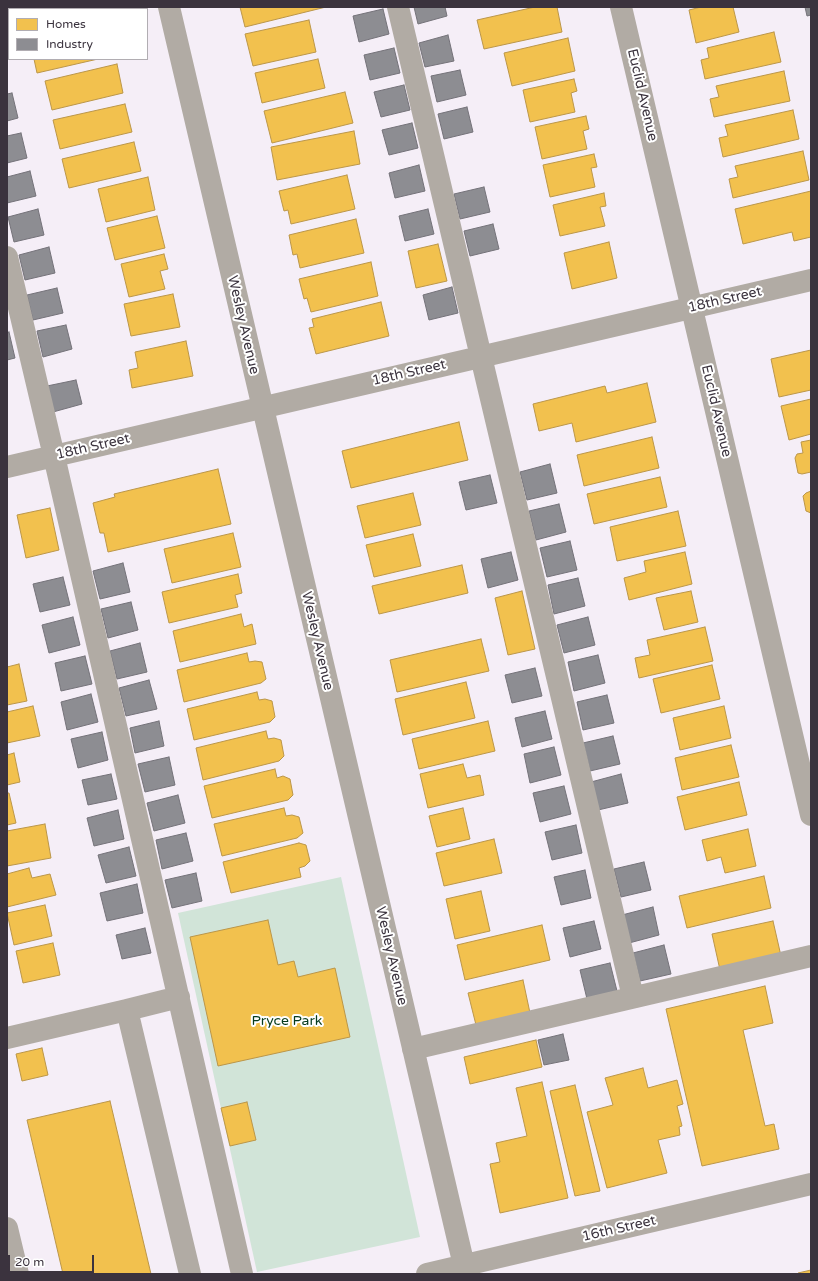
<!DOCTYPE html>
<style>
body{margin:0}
#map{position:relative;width:818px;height:1281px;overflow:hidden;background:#f5eef7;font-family:"Varela Round",sans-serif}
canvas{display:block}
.frame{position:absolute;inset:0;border:8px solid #3b333e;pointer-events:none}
.legend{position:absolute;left:8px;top:8px;width:140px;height:52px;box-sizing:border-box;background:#fff;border:1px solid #b1adb2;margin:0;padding:5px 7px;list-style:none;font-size:12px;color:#3b333e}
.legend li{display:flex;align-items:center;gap:8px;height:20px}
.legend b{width:20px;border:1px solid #b1adb2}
.scale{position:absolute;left:8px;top:1255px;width:86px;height:18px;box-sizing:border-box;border:2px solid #3b333e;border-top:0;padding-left:5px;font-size:12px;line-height:14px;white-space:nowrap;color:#3b333e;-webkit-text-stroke:3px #fff;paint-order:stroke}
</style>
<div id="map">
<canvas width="818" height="1281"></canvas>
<div class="frame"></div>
<ul class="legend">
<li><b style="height:11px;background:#f2c14e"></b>Homes</li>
<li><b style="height:11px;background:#8d8d92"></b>Industry</li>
</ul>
<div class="scale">20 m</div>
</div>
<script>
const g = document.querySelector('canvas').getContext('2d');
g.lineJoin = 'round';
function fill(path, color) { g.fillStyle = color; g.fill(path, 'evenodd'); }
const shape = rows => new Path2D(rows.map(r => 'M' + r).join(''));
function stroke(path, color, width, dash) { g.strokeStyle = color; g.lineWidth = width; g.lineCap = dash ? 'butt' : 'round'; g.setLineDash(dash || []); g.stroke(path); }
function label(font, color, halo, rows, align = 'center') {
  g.font = font + ' "Varela Round",sans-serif'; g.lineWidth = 4; g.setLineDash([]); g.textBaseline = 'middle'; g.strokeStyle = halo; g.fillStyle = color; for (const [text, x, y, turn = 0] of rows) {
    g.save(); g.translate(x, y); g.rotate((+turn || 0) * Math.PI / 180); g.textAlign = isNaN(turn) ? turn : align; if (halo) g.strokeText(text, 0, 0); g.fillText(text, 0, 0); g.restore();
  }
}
fill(shape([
 [341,877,420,1237,257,1272,178,913]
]), '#d1e4d8');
const homes = shape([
 [31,7,107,7,107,9,31,9,31,7],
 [240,7,326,7,245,27,240,7],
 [535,7,557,7,562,32,484,49,477,20,535,7],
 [701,7,733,7,739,32,696,43,689,10,701,7],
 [309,20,316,52,253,66,245,34,309,20],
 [774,32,781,62,705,79,701,60,709,58,707,48,774,32],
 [568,38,575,71,512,86,504,53,568,38],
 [34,59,98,59,37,73,34,59],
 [318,59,325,88,262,103,255,73,318,59],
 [117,64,123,93,52,110,45,81,117,64],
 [784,71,790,101,714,117,710,99,719,97,716,86,784,71],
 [574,79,577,91,571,93,575,112,530,122,523,90,574,79],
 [345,92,353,123,272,143,264,111,345,92],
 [125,104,132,132,60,149,53,120,125,104],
 [793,110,799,139,723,157,719,138,728,136,725,125,793,110],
 [586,116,589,129,583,131,587,149,542,159,535,127,586,116],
 [354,131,360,164,277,180,271,147,354,131],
 [134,142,141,171,69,188,62,159,134,142],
 [803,151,809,180,733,198,729,179,738,177,735,166,803,151],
 [594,154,597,167,591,168,595,187,550,197,543,165,594,154],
 [347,175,355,209,291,224,288,210,284,211,279,191,347,175],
 [148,177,155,210,106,222,98,189,148,177],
 [811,191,811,237,794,241,792,232,743,244,735,209,811,191],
 [604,193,606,206,600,207,605,226,560,236,553,205,604,193],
 [157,216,165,248,115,260,107,228,157,216],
 [356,219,364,253,300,268,297,254,293,255,289,235,356,219],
 [609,242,617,278,572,289,564,253,609,242],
 [438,244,447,281,416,288,408,251,438,244],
 [164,254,168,269,160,271,165,289,129,297,121,264,164,254],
 [371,262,378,296,311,312,307,298,304,299,299,279,371,262],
 [173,294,180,327,131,336,124,304,173,294],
 [381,302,389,336,316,354,309,328,314,327,312,319,381,302],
 [186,341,193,376,132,388,129,370,138,368,135,352,186,341],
 [811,350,811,390,779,397,771,359,811,350],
 [647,383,656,422,576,442,572,423,539,431,533,404,605,386,607,393,647,383],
 [811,399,811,434,789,440,781,406,811,399],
 [459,422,468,460,351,488,342,451,459,422],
 [652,437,659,468,584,486,577,455,652,437],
 [811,440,811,472,802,474,798,473,795,458,797,454,803,453,801,442,811,440],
 [218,469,231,524,108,552,104,533,100,533,93,503,115,497,114,494,218,469],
 [660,477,667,507,594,524,587,494,660,477],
 [811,491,811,513,806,511,803,496,806,493,811,491],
 [413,493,421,525,365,538,357,506,413,493],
 [50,508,59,550,26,558,17,515,50,508],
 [678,511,686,546,617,561,610,527,678,511],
 [233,533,241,567,172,583,164,549,233,533],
 [413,534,421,566,374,577,366,545,413,534],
 [685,552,692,584,629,600,624,578,646,572,644,561,685,552],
 [462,565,468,593,379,614,372,586,462,565],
 [238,574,242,593,235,595,238,607,169,623,162,592,238,574],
 [522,591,535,649,508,655,495,598,522,591],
 [691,591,698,622,664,630,656,598,691,591],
 [241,614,244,627,252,624,256,644,180,662,173,631,241,614],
 [705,627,713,661,639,678,635,658,650,655,647,640,705,627],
 [481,639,489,671,397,692,390,660,481,639],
 [247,653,249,662,255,661,262,662,266,679,261,683,184,702,177,670,247,653],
 [19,664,27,701,7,705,7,667,19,664],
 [712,665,720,699,661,713,653,679,712,665],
 [466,682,475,718,403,735,395,699,466,682],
 [257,692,259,700,265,699,272,701,275,717,270,722,194,740,187,709,257,692],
 [33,706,40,736,7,743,7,712,33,706],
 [724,706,731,738,680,750,673,718,724,706],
 [488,721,495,751,419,769,412,739,488,721],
 [266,731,268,739,274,738,281,740,284,756,279,761,203,780,196,748,266,731],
 [731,745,739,777,682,790,675,758,731,745],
 [14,753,20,782,7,785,7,755,14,753],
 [463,764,467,778,480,775,484,795,428,808,420,774,463,764],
 [275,769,277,778,283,776,290,779,293,795,288,800,212,818,204,786,275,769],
 [739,782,747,815,685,830,677,797,739,782],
 [7,793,9,793,16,823,7,825,7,793],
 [284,808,286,816,292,815,299,817,303,833,297,838,222,856,214,824,284,808],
 [463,808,470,839,437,847,429,816,463,808],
 [45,824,51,858,7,866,7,831,45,824],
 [748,829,756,866,725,873,721,857,707,861,702,840,748,829],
 [494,839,502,873,444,886,436,853,494,839],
 [299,843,306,845,310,861,305,866,299,868,301,877,231,893,223,862,299,843],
 [29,868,32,878,50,874,56,895,7,907,7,874,29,868],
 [764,876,771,908,687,928,679,896,764,876],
 [481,891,490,931,455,939,446,899,481,891],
 [45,905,52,936,14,945,7,913,45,905],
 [268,920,278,965,294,961,298,977,335,968,350,1037,218,1066,190,937,268,920],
 [773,921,781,956,720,970,712,934,773,921],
 [542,925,550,960,465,980,457,945,542,925],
 [53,943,60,975,23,983,16,951,53,943],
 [523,980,530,1013,476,1025,468,993,523,980],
 [765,986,773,1023,743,1030,765,1126,774,1124,779,1149,702,1166,666,1009,765,986],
 [536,1040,542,1067,470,1084,464,1057,536,1040],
 [42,1048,48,1075,22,1081,16,1054,42,1048],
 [643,1068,648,1088,677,1080,683,1104,677,1106,682,1126,679,1127,680,1135,658,1140,667,1173,607,1188,587,1112,613,1105,605,1078,643,1068],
 [542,1082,568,1198,500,1213,490,1164,500,1162,496,1143,527,1136,516,1088,542,1082],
 [575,1085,600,1191,575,1196,550,1091,575,1085],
 [110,1101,151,1274,63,1274,27,1120,110,1101],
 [247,1102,256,1140,230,1146,221,1108,247,1102],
 [811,1270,811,1274,798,1274,798,1273,811,1270]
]);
fill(homes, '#f2c14e');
stroke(homes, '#bb9649', 1);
const industry = shape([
 [414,7,445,7,447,16,418,24,414,7],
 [805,7,811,7,811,15,807,16,805,7],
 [383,9,389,34,359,42,353,16,383,9],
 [448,35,454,61,425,67,419,43,448,35],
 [394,48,400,73,370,80,364,55,394,48],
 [460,70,466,95,437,102,431,76,460,70],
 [404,85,410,110,381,117,374,92,404,85],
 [12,93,18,118,7,121,7,94,12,93],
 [467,107,473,132,444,139,438,114,467,107],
 [412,123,418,148,389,155,382,130,412,123],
 [21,133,27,158,7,163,7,136,21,133],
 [419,165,425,191,395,198,389,173,419,165],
 [30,171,36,196,7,203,7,177,30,171],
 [484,187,490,212,460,219,454,194,484,187],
 [38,209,44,235,14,242,8,217,38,209],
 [428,209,434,234,405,241,399,216,428,209],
 [493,224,499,249,470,256,464,231,493,224],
 [49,247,55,273,25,280,19,255,49,247],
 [452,287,458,313,429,320,423,295,452,287],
 [57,288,63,313,33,320,27,295,57,288],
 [66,325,72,349,43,357,37,331,66,325],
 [9,332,15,358,7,360,7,333,9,332],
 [76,380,82,404,53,412,47,386,76,380],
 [550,464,557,493,527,500,520,472,550,464],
 [490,475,497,503,466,510,459,482,490,475],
 [559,504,566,532,536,540,529,511,559,504],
 [570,541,577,570,547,577,540,548,570,541],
 [511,552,518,580,488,588,481,559,511,552],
 [123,563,130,592,100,599,93,571,123,563],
 [63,577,70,605,40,612,33,584,63,577],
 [578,578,585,606,554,614,548,585,578,578],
 [131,602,138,630,108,638,101,609,131,602],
 [73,617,80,645,49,653,42,625,73,617],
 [588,617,595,645,564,653,557,625,588,617],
 [140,643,147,672,117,679,110,651,140,643],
 [598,655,605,683,574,691,568,662,598,655],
 [85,656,92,684,61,691,55,663,85,656],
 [535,668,542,696,512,703,505,675,535,668],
 [149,680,157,709,126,716,119,688,149,680],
 [91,694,98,722,67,730,61,702,91,694],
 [607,695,614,723,583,730,577,702,607,695],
 [545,711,552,739,522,747,515,718,545,711],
 [159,721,164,746,135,753,130,728,159,721],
 [102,732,108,760,78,768,71,739,102,732],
 [613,736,620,764,590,771,583,743,613,736],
 [554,747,561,775,530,783,524,754,554,747],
 [169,757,175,785,145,792,138,764,169,757],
 [111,774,117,799,88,805,82,780,111,774],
 [621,774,628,803,598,810,591,782,621,774],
 [564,786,571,814,540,822,533,793,564,786],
 [178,795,185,823,154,831,147,803,178,795],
 [118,810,124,839,94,846,87,818,118,810],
 [576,825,582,853,552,860,545,832,576,825],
 [186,833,193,861,162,869,156,840,186,833],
 [129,847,136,876,106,883,98,855,129,847],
 [644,862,651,890,621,897,614,869,644,862],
 [585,870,591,898,561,905,554,877,585,870],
 [196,873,202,901,172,908,165,880,196,873],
 [137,884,143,913,107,921,100,893,137,884],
 [653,907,659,935,629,943,622,915,653,907],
 [594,921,601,949,570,957,563,928,594,921],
 [145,928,151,953,122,959,116,935,145,928],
 [664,945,671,974,640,981,633,953,664,945],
 [610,963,617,991,587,999,580,970,610,963],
 [563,1034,569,1060,544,1065,538,1040,563,1034]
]);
fill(industry, '#8d8d92');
stroke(industry, '#747279', 1);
stroke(shape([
 [169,7,466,1274],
 [398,7,633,997],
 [621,7,811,815],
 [7,257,54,456,242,1274],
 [7,467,811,280],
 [127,1010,179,997],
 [7,1038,127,1010,190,1274],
 [413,1049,811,956],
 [7,1228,18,1274],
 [427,1274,811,1184]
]), '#b1aba4', 22);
label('14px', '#3b333e', '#fff', [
 ["Euclid Avenue",642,95,77],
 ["18th Street",725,300,-13],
 ["Wesley Avenue",243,325,77],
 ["18th Street",409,373,-13],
 ["Euclid Avenue",716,411,77],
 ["18th Street",93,447,-13],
 ["Wesley Avenue",317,641,77],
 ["Wesley Avenue",391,956,77],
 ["16th Street",619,1229,-13]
]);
label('14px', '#063b1e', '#fff', [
 ["Pryce Park",287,1021]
]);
</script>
